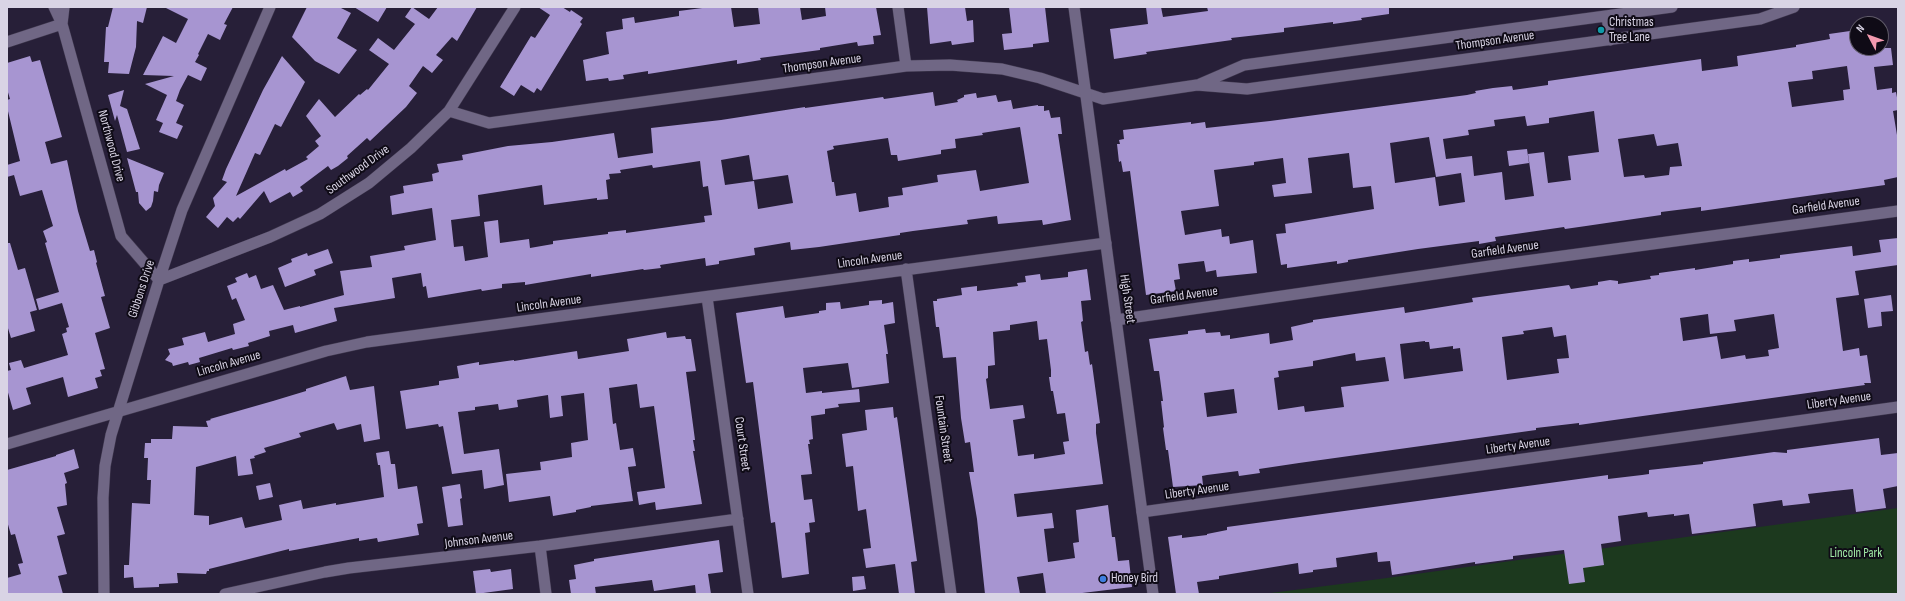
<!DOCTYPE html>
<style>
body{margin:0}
#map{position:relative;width:1905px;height:601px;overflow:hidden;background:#271f38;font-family:"Sofia Sans Condensed",sans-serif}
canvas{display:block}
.frame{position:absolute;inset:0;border:8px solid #d9d4e5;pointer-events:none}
.north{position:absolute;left:1849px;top:16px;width:40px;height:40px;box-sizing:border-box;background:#0f0b16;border:1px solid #605b69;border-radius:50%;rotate:311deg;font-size:11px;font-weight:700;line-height:16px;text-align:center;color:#d9d4e5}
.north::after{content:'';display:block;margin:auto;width:14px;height:18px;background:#f29aaf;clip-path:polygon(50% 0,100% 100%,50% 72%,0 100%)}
</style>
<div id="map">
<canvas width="1905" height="601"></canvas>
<div class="frame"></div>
<div class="north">N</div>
</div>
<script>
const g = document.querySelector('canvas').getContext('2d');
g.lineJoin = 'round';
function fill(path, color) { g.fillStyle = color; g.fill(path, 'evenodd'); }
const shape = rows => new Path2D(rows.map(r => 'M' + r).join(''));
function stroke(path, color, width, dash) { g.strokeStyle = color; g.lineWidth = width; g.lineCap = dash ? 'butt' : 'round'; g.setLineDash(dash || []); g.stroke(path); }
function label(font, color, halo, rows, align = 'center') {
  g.font = font + ' "Sofia Sans Condensed",sans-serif'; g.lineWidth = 4; g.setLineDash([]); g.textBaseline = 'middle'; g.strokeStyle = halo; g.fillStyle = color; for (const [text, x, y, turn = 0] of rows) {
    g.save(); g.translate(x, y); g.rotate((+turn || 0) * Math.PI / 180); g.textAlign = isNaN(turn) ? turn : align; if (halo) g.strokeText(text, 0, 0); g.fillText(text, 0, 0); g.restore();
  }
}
fill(shape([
 [1898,508,1898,594,1263,594,1372,580]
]), '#1c391e');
fill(shape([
 [113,7,147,7,143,23,137,21,136,47,129,74,108,73,109,62,104,62,106,27,108,27],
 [164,7,233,7,224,24,227,25,220,40,208,34,198,54,199,55,195,62,207,68,201,81,188,75,180,90,176,101,184,105,176,123,183,126,177,139,159,132,163,123,156,120,167,95,145,84,174,76,143,75,163,36,176,43,188,19],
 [307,7,339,7,351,13,337,38,357,50,339,74,315,61,292,37],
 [354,7,387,7,378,22],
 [412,7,429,19,438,7,477,7,457,41,452,37,436,55,443,60,432,73,423,66,409,86,417,93,406,107,370,141,367,138,347,156,348,158,338,166,331,170,328,166,300,187,303,191,293,197,290,192,270,203,264,191,240,219,238,217,233,222,227,217,218,228,206,217,215,206,213,198,227,182,222,180,226,169,263,90,282,56,305,82,281,127,275,124,260,155,255,153,236,196,285,169,286,171,308,159,306,157,319,146,315,141,321,136,306,116,319,99,335,117,359,94,360,95,367,89,368,90,389,64,369,50,378,38,394,50,415,24,405,17],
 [538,7,562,7,570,12,571,10,583,18,580,22,582,24,541,91,537,88,534,93,521,85,514,96,500,87,531,36,535,38,550,15],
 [710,7,731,7,734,27,760,24,758,7,800,7,802,20,826,16,825,7,876,7,881,35,873,36,874,44,858,46,857,42,820,48,820,50,760,58,761,60,737,64,737,60,648,74,648,71,623,75,624,79,609,81,608,78,586,81,583,60,609,54,606,32,623,29,622,19,634,17,635,23,679,16,679,11],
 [927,7,965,7,967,21,973,20,974,42,952,45,951,41,930,44],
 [1009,7,1045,7,1049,42,1033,44,1033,47,1004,50,1002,34,1012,33],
 [1146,7,1161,7,1163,17,1208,11,1207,7,1389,7,1389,14,1361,18,1362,20,1333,24,1333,22,1284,28,1284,32,1231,38,1232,40,1146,52,1147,54,1114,59,1110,29,1148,24],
 [1857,30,1857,48,1891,48,1893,65,1874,67,1877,90,1892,88,1892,93,1896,92,1898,103,1898,110,1893,111,1898,141,1898,177,1884,180,1885,185,1701,211,1701,207,1661,212,1661,215,1586,226,1565,229,1564,227,1495,237,1496,241,1479,244,1479,241,1418,249,1348,260,1348,262,1337,264,1337,261,1287,268,1287,264,1281,265,1276,234,1286,233,1285,224,1374,209,1371,186,1353,188,1349,153,1308,158,1312,193,1274,197,1272,185,1286,183,1283,158,1254,162,1254,165,1214,170,1219,206,1181,211,1185,235,1221,229,1222,237,1229,236,1230,244,1253,240,1257,273,1217,277,1216,270,1206,272,1204,261,1178,264,1180,279,1174,280,1176,291,1146,295,1130,171,1123,172,1121,161,1119,162,1117,144,1120,144,1119,140,1124,139,1123,130,1191,122,1191,124,1205,122,1206,128,1270,121,1467,95,1476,93,1475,91,1493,88,1512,86,1513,90,1548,85,1548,81,1701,59,1702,71,1738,66,1737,56,1796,47,1796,45,1830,39,1829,34],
 [1847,66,1850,89,1843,90,1844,100,1792,107,1788,82,1813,79,1812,71],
 [1594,111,1599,152,1568,156,1571,180,1548,183,1544,152,1528,154,1534,196,1505,200,1502,172,1474,176,1472,156,1446,159,1443,139,1469,135,1468,130,1495,126,1494,120,1525,116,1527,126,1549,123,1549,118],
 [1654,134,1657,146,1678,143,1682,166,1670,167,1669,175,1645,178,1644,175,1624,177,1618,139],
 [1429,137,1436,177,1461,173,1465,202,1439,206,1435,177,1395,183,1390,143],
 [30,56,32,62,40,60,62,137,45,142,51,164,67,160,78,211,90,251,94,250,97,262,96,263,105,296,101,297,110,328,95,333,105,369,100,370,102,376,95,378,98,388,68,397,63,377,26,388,31,404,13,410,7,389,7,371,11,370,9,363,21,360,24,368,68,355,62,334,67,332,66,328,69,327,62,303,39,310,36,299,59,292,45,243,47,242,43,231,53,226,42,190,20,196,14,175,7,177,7,165,20,161,7,107,7,100,10,99,7,89,7,63],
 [124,90,120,106,127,109,140,149,127,152,117,115,115,121,108,95],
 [933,92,935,106,958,102,957,100,964,97,964,95,976,93,977,98,996,95,998,102,1011,100,1013,109,1038,105,1038,106,1044,106,1044,111,1049,110,1051,118,1060,117,1062,134,1058,134,1071,220,1043,225,1042,220,998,224,997,216,967,220,968,224,913,231,900,233,900,235,819,247,791,250,790,242,754,248,755,255,719,261,719,264,706,266,705,258,660,265,661,268,644,270,643,269,591,277,591,274,525,285,525,282,502,284,502,288,482,291,481,289,428,298,426,286,423,287,421,273,392,278,395,298,334,308,337,321,295,333,293,325,269,331,270,336,248,343,249,346,233,350,232,348,199,358,200,362,189,365,188,362,173,366,172,363,165,360,170,354,168,349,184,345,182,338,205,332,208,342,235,334,233,324,245,320,236,298,232,300,227,286,237,282,235,278,247,273,249,278,256,275,261,289,273,285,284,310,300,306,300,307,344,295,340,271,372,267,370,256,405,250,404,246,436,240,432,208,392,215,390,196,404,193,403,186,433,181,432,174,439,172,437,164,463,160,462,155,508,146,552,142,614,133,618,158,653,153,651,128,721,120,805,107,805,108,883,97,884,99],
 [1020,127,1029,183,980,191,976,170,937,175,938,182,902,188,903,195,888,197,889,207,859,212,856,193,836,196,834,182,832,182,827,151,834,149,833,146,888,138,891,155,897,155,898,161,941,154,941,150,956,148,955,139,983,135,982,133],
 [749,155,753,180,788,175,793,203,758,209,754,181,725,185,721,160],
 [700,161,703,187,708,186,712,215,704,216,705,222,626,233,626,230,608,232,608,234,553,241,553,244,530,248,529,239,500,243,498,220,484,222,488,257,465,261,463,246,454,247,451,220,480,216,478,195,542,185,544,205,597,198,597,200,608,199,606,180,610,179,609,174,621,173,620,170,652,165,653,168],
 [1527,149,1529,163,1509,166,1507,151],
 [127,158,164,173,159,185,158,192,154,191,153,201,151,207,146,211,139,203,138,192,136,192],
 [1898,238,1898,265,1855,271,1859,295,1836,298,1843,351,1859,348,1860,356,1867,355,1871,383,1864,383,1865,385,1607,421,1579,425,1579,423,1536,428,1536,430,1299,463,1259,469,1260,473,1239,476,1238,471,1207,475,1202,476,1203,485,1173,487,1168,450,1166,450,1163,428,1164,427,1161,401,1163,401,1159,371,1154,371,1149,339,1188,334,1188,331,1205,329,1206,333,1220,332,1221,336,1230,335,1230,339,1269,333,1270,344,1293,340,1291,327,1313,322,1313,320,1404,307,1405,313,1473,302,1472,298,1569,285,1571,289,1598,285,1598,282,1610,280,1618,281,1618,284,1651,279,1650,276,1659,275,1659,273,1695,268,1695,270,1733,264,1733,261,1749,259,1749,262,1780,258,1780,255,1852,246,1853,256,1881,252,1879,240],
 [1708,314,1710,334,1736,331,1734,320,1774,314,1779,348,1768,350,1769,356,1746,359,1745,355,1721,359,1717,336,1683,341,1680,318],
 [1552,327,1554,337,1566,335,1569,358,1557,359,1559,373,1507,380,1502,337,1524,334,1523,331],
 [1425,341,1425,342,1429,342,1430,349,1453,346,1453,349,1460,348,1463,371,1404,379,1400,344],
 [1355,353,1356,361,1385,357,1389,381,1341,387,1344,407,1305,412,1304,406,1278,410,1274,378,1279,377,1278,371,1313,366,1313,361],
 [1234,389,1237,413,1207,417,1204,393],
 [7,243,10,243,18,270,25,268,37,310,30,312,35,331,11,338,7,325],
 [328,249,333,263,314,270,316,275,285,287,278,268,292,262,291,259,307,253,308,256],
 [1087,269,1091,300,1081,301,1083,321,1081,322,1085,352,1088,351,1090,365,1092,364,1100,423,1096,424,1096,433,1103,484,1014,494,1017,517,1052,513,1054,528,1044,529,1048,562,1075,558,1073,543,1079,542,1076,510,1108,505,1112,537,1115,537,1118,561,1129,560,1132,587,1074,594,1046,594,1043,573,1017,577,1020,594,985,594,977,519,969,472,974,472,970,442,965,443,961,418,956,357,943,358,939,327,936,327,933,301,937,301,937,299,962,295,961,288,977,286,977,291,1018,286,1017,283,1026,282,1025,276,1040,274,1041,280,1068,277,1068,272],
 [1037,321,1039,340,1047,339,1051,370,1051,377,1049,377,1051,391,1053,391,1057,414,1065,413,1069,441,1063,442,1065,454,1034,459,1034,454,1018,456,1013,420,1025,418,1023,405,990,409,986,379,988,378,988,366,995,365,993,332,1010,330,1010,325],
 [1891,295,1893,311,1881,312,1882,326,1868,328,1864,299],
 [882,300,882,304,893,302,895,323,884,325,888,354,886,354,889,383,852,388,848,363,803,368,806,393,822,391,822,393,859,389,860,402,838,404,839,407,825,409,825,414,811,416,813,439,809,440,810,444,808,444,812,474,801,475,804,500,812,499,815,522,809,523,810,532,805,533,809,574,782,578,775,522,771,523,753,382,746,383,736,313,783,306,785,318,819,313,819,311,826,310,826,303,840,302,841,309,869,305,869,301],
 [666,332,667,338,685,336,686,339,691,339,696,371,686,372,695,440,693,440,695,451,693,451,702,504,656,510,655,502,639,505,637,492,665,488,654,406,640,408,637,384,609,388,613,424,616,423,620,450,633,448,636,466,628,467,633,501,591,506,591,507,576,510,576,512,553,516,550,496,509,502,506,474,541,470,540,462,572,457,571,443,588,440,584,393,561,396,563,416,550,418,548,395,517,400,518,407,499,410,498,404,475,407,475,410,458,412,464,454,499,449,504,485,484,489,482,470,452,474,443,426,439,427,438,424,406,429,400,391,439,385,439,381,459,378,457,366,479,362,479,365,514,360,514,361,577,351,578,359,629,351,627,339],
 [346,376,350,390,374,386,380,439,364,442,361,424,337,430,334,423,299,433,301,437,264,448,266,452,254,456,255,458,250,459,253,474,238,476,236,456,196,467,194,515,209,516,209,525,242,517,245,528,282,520,279,505,301,500,303,509,336,503,336,505,384,497,380,465,378,465,376,453,389,451,391,464,395,464,398,489,417,486,423,523,417,524,419,535,378,542,377,538,359,541,359,538,289,551,289,549,209,569,209,571,207,571,206,574,177,573,178,583,159,584,159,587,134,588,133,577,124,578,124,565,129,565,132,503,150,504,151,480,147,480,148,458,144,458,145,443,151,443,151,439,172,439,173,426,208,427,206,421,211,420,210,419,273,401,306,391,306,389],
 [893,407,894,418,897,417,917,561,911,562,915,594,899,594,895,564,866,568,863,549,871,548,866,509,858,511,853,466,846,467,842,434,867,430,865,410],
 [1879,438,1881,455,1898,453,1898,486,1883,489,1886,508,1856,512,1853,489,1834,491,1808,494,1810,503,1783,506,1782,500,1753,504,1756,526,1692,534,1689,514,1674,516,1674,514,1648,517,1647,512,1618,516,1621,541,1601,544,1604,565,1583,568,1585,582,1569,584,1564,550,1513,556,1513,559,1475,564,1475,562,1392,575,1390,561,1378,562,1377,552,1336,558,1337,567,1313,570,1313,572,1299,574,1298,563,1219,576,1219,579,1197,582,1199,594,1176,594,1168,537,1182,535,1182,538,1207,535,1207,534,1227,530,1227,527,1608,475,1608,479,1642,475,1649,474,1649,470,1703,464,1703,462,1774,452,1787,453,1787,450],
 [74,449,79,468,64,473,67,483,65,484,67,505,57,507,65,534,57,536,67,574,58,576,63,594,7,594,7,578,21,574,18,564,23,563,15,534,11,535,7,521,7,470,56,456,56,455],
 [270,483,273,497,259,500,256,486],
 [460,484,462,498,460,499,463,525,448,527,442,487],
 [719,540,723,572,708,574,711,594,696,594,695,585,654,591,652,580,595,587,596,594,571,594,569,580,576,579,574,565,594,561,594,559],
 [490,569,491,572,511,569,513,589,476,594,473,571],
 [864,576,866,589,853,591,852,577]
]), '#a795d1');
const minor = shape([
 [64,7,62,24,121,236,159,280,270,237,320,214,369,183,411,148,449,111,515,7],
 [898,7,906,66],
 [1607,16,1610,40],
 [7,42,62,24,54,7],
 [1200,84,1244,65,1672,7],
 [449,111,489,123,906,66,950,65,1002,69,1040,78,1103,99,1197,85,1247,89,1760,19,1794,7],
 [906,269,951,594],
 [707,297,748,594],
 [1116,320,1511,263,1898,211],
 [7,444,326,351,367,342,1106,243],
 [1142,512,1898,407],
 [540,546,546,594],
 [104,594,103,498,105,466,111,435,159,280,182,210,270,7],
 [225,594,325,572,349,568,540,546,738,519]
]);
const secondary = shape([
 [1074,7,1153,594]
]);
stroke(minor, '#40394f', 12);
stroke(secondary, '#40394f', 12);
stroke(minor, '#706785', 11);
stroke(secondary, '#706785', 11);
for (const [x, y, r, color] of [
 [1601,30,4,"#0f9aa8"],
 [1103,579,4,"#3f7fe0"]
]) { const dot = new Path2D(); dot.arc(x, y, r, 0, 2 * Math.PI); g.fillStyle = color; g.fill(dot); stroke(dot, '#0f0b16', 1.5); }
label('13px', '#d9d4e5', '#0f0b16', [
 ["Christmas",1609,23],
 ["Tree Lane",1609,38],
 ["Honey Bird",1111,579]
], 'left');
label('13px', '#d9d4e5', '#0f0b16', [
 ["Thompson Avenue",1495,41,-8],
 ["Thompson Avenue",822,64,-8],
 ["Northwood Drive",111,146,75],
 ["Southwood Drive",358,170,-36],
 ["Garfield Avenue",1826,206,-8],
 ["Garfield Avenue",1505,250,-8],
 ["Lincoln Avenue",870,260,-8],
 ["Gibbons Drive",142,289,-72],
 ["Garfield Avenue",1184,296,-8],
 ["High Street",1127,299,82],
 ["Lincoln Avenue",549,304,-8],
 ["Lincoln Avenue",229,364,-16],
 ["Liberty Avenue",1839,401,-8],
 ["Fountain Street",943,429,82],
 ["Court Street",742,444,82],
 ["Liberty Avenue",1518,446,-8],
 ["Liberty Avenue",1197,491,-8],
 ["Johnson Avenue",479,540,-7]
]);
label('13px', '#a3eda8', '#0f0b16', [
 ["Lincoln Park",1856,554]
]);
</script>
